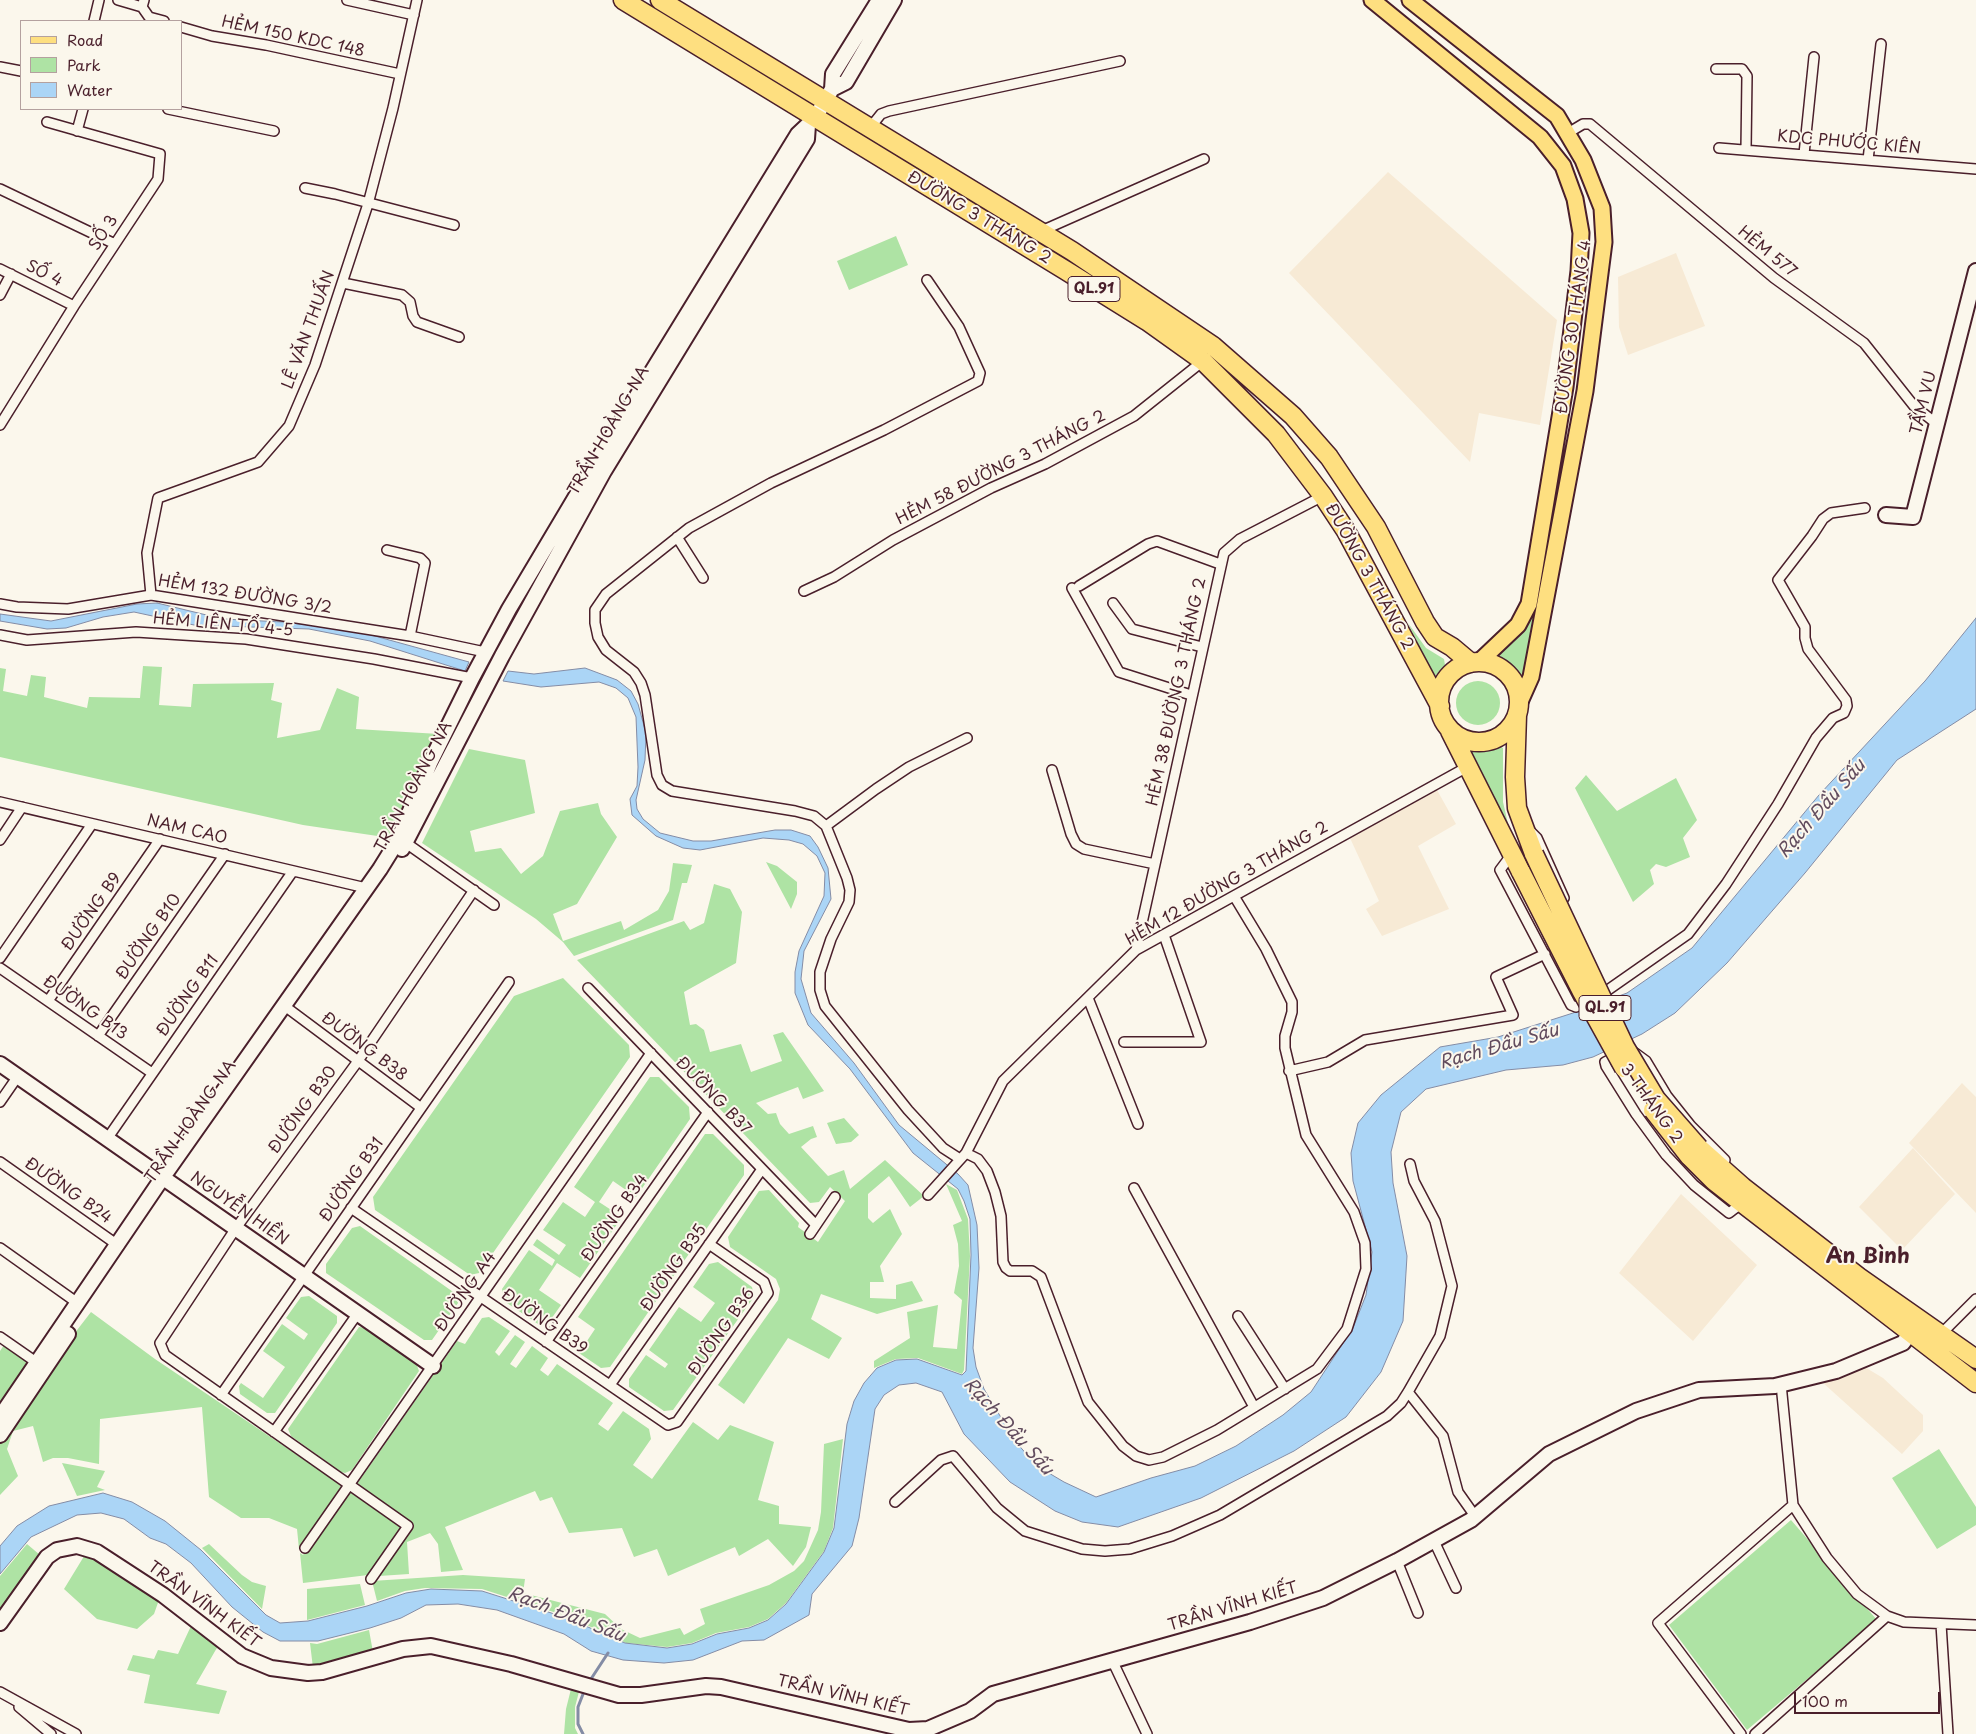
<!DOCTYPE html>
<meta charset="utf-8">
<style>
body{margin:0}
#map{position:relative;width:1976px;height:1734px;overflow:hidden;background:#fbf7ec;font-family:"Playpen Sans",sans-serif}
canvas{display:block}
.legend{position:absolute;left:20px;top:20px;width:162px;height:90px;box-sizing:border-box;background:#fbf7ec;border:1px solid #b4a19f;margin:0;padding:6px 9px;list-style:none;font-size:15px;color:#4a1f2b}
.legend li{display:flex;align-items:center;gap:10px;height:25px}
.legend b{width:25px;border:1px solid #b4a19f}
.scale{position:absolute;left:1794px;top:1692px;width:146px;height:22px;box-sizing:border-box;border:2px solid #4a1f2b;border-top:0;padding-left:6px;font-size:15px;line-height:18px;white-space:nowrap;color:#4a1f2b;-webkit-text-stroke:4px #fbf7ec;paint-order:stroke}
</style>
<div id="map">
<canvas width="1976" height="1734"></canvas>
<ul class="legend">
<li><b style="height:6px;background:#fedf80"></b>Road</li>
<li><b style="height:14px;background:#aee3a4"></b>Park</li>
<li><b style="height:14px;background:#abd5f6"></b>Water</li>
</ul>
<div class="scale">100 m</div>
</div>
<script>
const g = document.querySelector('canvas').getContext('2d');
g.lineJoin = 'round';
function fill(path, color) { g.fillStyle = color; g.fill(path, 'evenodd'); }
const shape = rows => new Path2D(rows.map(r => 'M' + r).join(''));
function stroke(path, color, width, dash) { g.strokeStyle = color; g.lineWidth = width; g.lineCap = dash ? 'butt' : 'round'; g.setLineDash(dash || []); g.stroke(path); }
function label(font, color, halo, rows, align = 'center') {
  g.font = font + ' "Playpen Sans",sans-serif'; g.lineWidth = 4; g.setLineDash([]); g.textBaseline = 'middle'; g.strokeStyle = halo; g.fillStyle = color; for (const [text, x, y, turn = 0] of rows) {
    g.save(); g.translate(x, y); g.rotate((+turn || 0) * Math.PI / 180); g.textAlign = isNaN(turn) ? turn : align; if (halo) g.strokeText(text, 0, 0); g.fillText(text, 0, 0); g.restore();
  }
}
fill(shape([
 [1388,172,1557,320,1540,425,1479,413,1470,462,1289,273],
 [1676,253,1705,326,1628,355,1619,327,1618,277],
 [1437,790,1456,824,1418,846,1449,909,1382,936,1366,909,1379,901,1350,838],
 [1962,1083,1976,1097,1976,1213,1909,1143],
 [1913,1148,1955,1194,1902,1250,1859,1207],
 [1681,1194,1757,1265,1693,1341,1619,1273],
 [1863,1366,1883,1378,1923,1415,1923,1431,1902,1454,1822,1382,1838,1378]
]), '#f7ead5');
fill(shape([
 [896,236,908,265,849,290,837,261],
 [1535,613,1524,677,1520,677,1509,664,1498,656,1499,653,1518,638],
 [1408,623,1426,648,1444,659,1445,665,1434,677],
 [143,666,162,667,159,705,191,707,193,684,274,683,271,700,282,703,277,738,320,730,337,688,359,697,356,729,439,734,391,838,303,825,0,757,0,668,6,669,3,691,27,696,31,675,46,677,44,697,87,708,89,697,140,698],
 '1456 703a22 22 0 1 1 44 0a22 22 0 1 1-44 0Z',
 [1499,746,1503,748,1503,802,1512,841,1470,752,1485,752],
 [469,749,525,760,535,813,470,831,475,852,501,848,521,874,543,856,560,811,598,803,601,814,617,837,577,904,553,914,563,941,621,921,624,930,658,910,669,891,673,863,692,865,687,883,682,883,673,920,574,956,563,942,536,919,422,843],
 [1586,775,1617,811,1676,778,1697,820,1683,838,1690,857,1666,867,1656,864,1650,870,1654,884,1633,902,1575,788],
 [766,862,777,866,797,882,797,894,791,909],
 [714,884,730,889,742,912,736,963,684,992,690,1025,696,1024,704,1030,710,1052,741,1044,751,1072,782,1061,773,1035,783,1032,824,1091,803,1099,798,1087,756,1103,768,1114,776,1113,780,1124,789,1134,813,1126,817,1137,811,1139,801,1147,828,1176,844,1170,850,1189,885,1160,924,1196,910,1207,889,1176,868,1194,868,1218,873,1223,890,1209,902,1234,880,1266,884,1282,870,1282,870,1298,896,1299,896,1285,912,1281,923,1301,877,1314,821,1294,811,1319,842,1338,829,1359,788,1338,744,1404,718,1385,778,1300,780,1289,776,1279,730,1247,728,1237,759,1191,769,1190,799,1223,798,1227,818,1242,845,1201,830,1187,819,1202,810,1203,577,960,684,921,690,930,704,923],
 [563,978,629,1045,630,1057,479,1273,470,1275,375,1210,373,1197,514,996],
 [650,1077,659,1077,689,1107,690,1119,636,1197,613,1181,599,1202,622,1217,580,1278,557,1263,539,1290,561,1305,549,1322,538,1324,504,1301,502,1289,529,1250,552,1266,555,1260,533,1245,537,1239,559,1255,566,1245,543,1230,563,1202,585,1217,595,1202,574,1187],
 [844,1118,859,1135,851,1142,836,1144,827,1123],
 [705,1134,713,1134,744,1165,744,1175,610,1367,601,1368,579,1353,595,1329,578,1317],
 [946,1184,957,1190,968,1219,970,1256,964,1370,962,1374,918,1358,896,1359,874,1368,874,1361,910,1338,907,1312,938,1305,933,1347,957,1349,962,1300,954,1293,959,1266,958,1244,953,1225,962,1221],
 [360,1226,456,1294,458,1303,432,1340,424,1340,326,1273,326,1264,352,1228],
 [718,1262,752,1287,754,1297,673,1410,664,1411,629,1387,629,1379,646,1355,665,1368,668,1364,649,1350,679,1307,701,1322,715,1303,693,1287,709,1264],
 [309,1296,337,1316,337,1323,275,1413,267,1413,240,1394,239,1386,241,1383,263,1398,285,1367,263,1351,282,1324,304,1340,308,1334,286,1318,301,1297],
 [91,1312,155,1359,343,1486,299,1549,297,1529,269,1518,241,1518,209,1497,202,1407,100,1419,99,1464,68,1458,53,1458,43,1462,33,1426,13,1431,7,1449,18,1476,0,1495,0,1430],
 [489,1317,510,1331,495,1352,499,1356,515,1335,525,1342,510,1364,516,1368,532,1346,548,1358,540,1370,548,1376,557,1364,613,1403,598,1424,608,1431,623,1411,649,1429,651,1439,633,1465,652,1479,693,1422,718,1440,730,1425,774,1442,758,1500,779,1506,779,1524,811,1527,806,1547,793,1566,768,1539,739,1556,735,1547,668,1576,657,1549,634,1557,622,1528,569,1533,552,1497,540,1501,535,1491,445,1527,463,1570,441,1572,438,1544,430,1533,407,1542,409,1574,379,1576,414,1525,357,1484,457,1341,465,1344,482,1318],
 [359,1327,367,1328,416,1363,419,1371,352,1470,345,1473,341,1472,291,1436,288,1429],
 [4,1345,30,1362,0,1402,0,1351],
 [843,1439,833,1528,824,1551,786,1603,768,1619,749,1627,716,1633,692,1643,667,1647,626,1643,569,1617,482,1589,425,1588,405,1591,377,1601,372,1581,463,1575,525,1579,523,1593,605,1614,621,1629,640,1638,680,1628,684,1635,705,1624,700,1609,769,1585,794,1571,804,1561,818,1530,821,1512,824,1444],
 [1939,1449,1976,1507,1976,1525,1937,1549,1892,1478],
 [62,1463,105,1471,97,1487,105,1490,77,1496],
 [350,1492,403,1527,368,1575,303,1583,300,1553,303,1555],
 [1791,1520,1877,1620,1747,1730,1669,1625],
 [27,1544,40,1555,0,1612,0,1576],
 [209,1544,242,1575,252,1582,266,1586,262,1609,202,1548],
 [86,1553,160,1597,154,1614,137,1629,97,1619,64,1589],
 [360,1584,365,1605,307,1620,307,1589],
 [191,1626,218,1646,196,1684,227,1691,219,1714,144,1703,150,1675,127,1670,133,1655,154,1659,158,1650,178,1654],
 [369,1630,373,1652,313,1668,310,1643,317,1644],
 [572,1685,580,1688,575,1707,575,1728,578,1734,564,1734,566,1709]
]), '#aee3a4');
const water = shape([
 [157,603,223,619,283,622,353,630,469,662,465,671,370,641,309,629,194,625,134,612,103,617,66,628,47,629,0,621,0,614,51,621,137,604,157,603],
 [1976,618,1976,709,1897,760,1805,873,1727,963,1675,1013,1642,1034,1593,1057,1563,1065,1506,1070,1426,1089,1401,1112,1391,1152,1393,1183,1407,1256,1403,1321,1381,1372,1346,1417,1294,1451,1201,1498,1118,1527,1082,1522,1055,1511,1010,1482,964,1434,942,1392,916,1383,899,1385,884,1395,875,1409,859,1518,852,1546,812,1594,809,1615,764,1640,742,1641,693,1660,664,1663,623,1660,591,1651,564,1634,497,1610,458,1604,426,1605,401,1618,370,1628,318,1641,280,1641,263,1632,232,1607,191,1563,166,1544,150,1538,124,1519,101,1513,77,1515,31,1537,0,1574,0,1546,17,1526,49,1506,103,1493,132,1502,165,1521,201,1550,266,1615,280,1623,308,1621,367,1606,406,1593,431,1589,482,1591,567,1618,625,1643,667,1648,692,1644,717,1634,749,1628,768,1620,786,1604,824,1552,834,1528,847,1424,854,1401,864,1383,877,1368,896,1360,917,1359,962,1375,966,1371,971,1255,970,1219,964,1201,958,1189,913,1153,850,1069,808,1025,795,993,795,972,799,951,824,896,825,873,817,856,803,844,789,840,763,838,700,850,683,848,656,836,632,815,630,799,637,786,638,767,636,717,628,698,616,688,599,682,541,687,503,681,508,671,534,674,585,668,617,680,631,691,638,704,646,733,645,760,636,800,637,809,643,819,660,833,693,841,711,841,775,830,791,830,810,836,818,847,828,868,831,899,804,951,801,979,811,1013,854,1063,899,1125,958,1174,968,1185,977,1225,979,1268,973,1348,976,1367,984,1389,1015,1441,1037,1466,1064,1482,1096,1497,1151,1478,1195,1466,1236,1446,1283,1415,1311,1392,1353,1328,1366,1295,1372,1252,1353,1181,1351,1153,1358,1123,1381,1095,1440,1047,1498,1037,1573,1013,1627,993,1692,948,1819,795,1925,681,1976,618]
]);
fill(water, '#abd5f6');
stroke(water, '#848ca5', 1);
stroke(shape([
 [589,1682,608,1653],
 [583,1734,578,1724,578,1707,585,1689]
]), '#848ca5', 3);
const street = shape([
 [118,0,142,7,144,0],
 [347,0,414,15],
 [142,7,149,17,164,21],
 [94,21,99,0],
 [181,27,212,36,266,45,400,74],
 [0,67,21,71],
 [1716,69,1742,69,1747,76,1746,149],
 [168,109,274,131],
 [869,129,881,114,889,111,1120,61],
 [77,131,83,109],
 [1568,133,1583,124,1590,124,1774,278,1864,343,1914,406,1937,424],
 [1719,148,1976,169],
 [1804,154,1814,57],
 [1868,160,1881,44],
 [305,188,335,194,454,225],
 [0,189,115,244],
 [1039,232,1204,159],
 [0,269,74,306],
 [927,280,959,327,980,373,978,381,884,430,771,483,689,528,606,594,595,610,595,623,598,637,606,650,634,672,641,683,645,695,657,775,662,785,672,791,795,811,814,816,826,826,847,878,850,890,849,902,831,939,820,972,820,990,825,1006,908,1110,943,1148,960,1159],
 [343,283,402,295,410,302,413,316,417,322,459,337],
 [0,295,11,274],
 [0,425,74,306,158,179,160,154,47,122],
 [677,537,703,578],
 [387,550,420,558,425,563,410,636],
 [1079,586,1148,544,1157,541,1220,564],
 [1072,588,1119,672,1191,695],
 [804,591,834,577,893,540,991,488,1045,464,1134,416,1203,361],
 [151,595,147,553,158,498,258,462,289,426,315,365,368,204,393,108,417,0],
 [1113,603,1132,629,1202,647],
 [0,604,17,607,68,609,151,595,410,636,485,652],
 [0,635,27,640,136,632,246,639,374,659,472,678],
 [1052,770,1071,834,1076,844,1084,849,1155,864],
 [0,802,366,888],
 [826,826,876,789,909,767,967,738],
 [1531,832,1537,838,1564,898],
 [0,840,22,807],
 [406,843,494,905],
 [1512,854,1500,870,1571,1005,1576,1007,1605,992,1688,934,1726,884,1778,804,1816,738,1833,718,1844,713,1847,706,1846,700,1808,649,1805,638,1805,627,1778,580,1812,536,1823,519,1831,513,1865,508],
 [1136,950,1224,553,1240,539,1323,496],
 [0,958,92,824],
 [0,968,152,1073],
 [588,988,816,1225],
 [1088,998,1138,1124],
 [48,1001,160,839],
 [290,1010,420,1107],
 [98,1036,225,854],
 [1124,1042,1201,1042,1164,935],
 [1631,1050,1646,1061,1667,1096,1691,1126,1725,1160],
 [1619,1055,1605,1062,1606,1066,1636,1114,1666,1155,1694,1185,1729,1213,1742,1203],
 [1289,1071,1328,1062,1365,1040,1513,1015,1496,977,1545,954],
 [0,1102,18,1076],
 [107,1139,293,871],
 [966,1153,978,1159,987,1171,995,1192,1001,1216,1003,1262,1006,1268,1010,1271,1032,1271,1041,1277,1088,1402,1123,1446,1136,1456,1149,1460,1163,1457,1217,1430,1317,1369,1347,1329,1366,1269,1365,1243,1354,1212,1306,1135,1285,1048,1285,1036,1292,1012,1292,1002,1266,949,1234,896],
 [0,1162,119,1246],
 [1134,1188,1254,1407],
 [928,1195,966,1153,1003,1081,1136,950,1469,766],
 [351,1208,668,1425,677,1422,768,1293,764,1282,709,1244],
 [810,1234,835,1197],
 [0,1248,79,1304],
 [1238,1316,1285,1389],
 [1941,1334,1976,1299],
 [0,1337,36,1362],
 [546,1342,708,1112],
 [1781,1384,1793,1505,1827,1558,1857,1594,1887,1616,1904,1622,1976,1625],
 [610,1385,762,1169],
 [1408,1392,1443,1436,1458,1492,1475,1516],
 [221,1395,509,982],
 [274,1432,358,1313],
 [895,1502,941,1460,953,1456,997,1508,1025,1531,1082,1549,1105,1551,1130,1549,1172,1536,1220,1515,1387,1416,1401,1403,1408,1392,1440,1336,1452,1286,1435,1221,1414,1181,1410,1164],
 [1434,1541,1456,1588],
 [305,1548,651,1053],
 [1397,1561,1418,1613],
 [371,1579,408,1526,165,1355,160,1343,236,1228,358,1061,474,890],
 [1941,1624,1948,1734],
 [1112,1660,1147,1734],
 [0,1692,76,1734],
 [19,1707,51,1734],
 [1741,1734,1658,1623,1793,1505],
 [1755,1734,1887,1616]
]);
const secondary = shape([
 [832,89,846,82,894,0],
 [1886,515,1913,517,1976,271],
 [402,849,502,656,604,471,807,139,808,125],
 [0,1064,433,1366],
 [0,1417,163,1177,380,869,398,840,430,763,472,678,509,609,597,461,798,134,815,118,832,89,833,74,879,0],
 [0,1435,68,1334],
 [0,1623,47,1557,57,1550,77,1546,97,1552,163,1595,242,1656,271,1668,308,1673,322,1672,403,1649,431,1646,511,1664,619,1695,641,1695,706,1686,721,1687,909,1730,928,1729,970,1711,993,1694,1250,1622,1323,1598,1397,1561,1471,1520,1549,1454,1636,1411,1699,1390,1775,1386,1836,1371,1903,1343,1911,1332]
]);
const primary = shape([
 [1372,0,1540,137,1563,166,1575,199,1581,233,1579,271,1565,387,1529,604,1518,625,1479,662],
 [1410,0,1557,116,1583,160,1602,208,1604,242,1585,391,1531,677,1519,704]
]);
const highway = shape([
 [623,0,1065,270,1147,321,1203,361,1276,434,1323,496,1346,531,1440,706],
 [660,0,1072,251,1213,346,1293,416,1329,457,1376,527,1425,622,1435,637,1452,647,1471,663],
 '1439 702a40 40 0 1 1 80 0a40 40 0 1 1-80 0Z',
 [1517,715,1515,777,1517,808,1534,854],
 [1450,731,1521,872],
 [1699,1148,1743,1187,1859,1277,1976,1359],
 [1689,1156,1714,1181,1742,1203,1976,1383]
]);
stroke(street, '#4a1f2b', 12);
stroke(secondary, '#4a1f2b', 18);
stroke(primary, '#4a1f2b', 19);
stroke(highway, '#4a1f2b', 21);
stroke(street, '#fbf7ec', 9);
stroke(secondary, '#fbf7ec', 14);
stroke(primary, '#fedf80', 15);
stroke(highway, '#fedf80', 18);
const highwayBridge = shape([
 [1534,854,1625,1047,1656,1099,1699,1148],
 [1521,872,1582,992,1624,1068],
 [1653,1110,1689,1156]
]);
stroke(highwayBridge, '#4a1f2b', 21, []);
stroke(highwayBridge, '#fedf80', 18);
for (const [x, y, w] of [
 [1094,289,52],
 [1605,1008,52]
]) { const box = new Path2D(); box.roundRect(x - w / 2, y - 12.5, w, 25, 4); g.fillStyle = '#fbf7ec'; g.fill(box); stroke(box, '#4a1f2b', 1); }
label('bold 15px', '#4a1f2b', null, [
 ["QL.91",1094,289],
 ["QL.91",1605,1008]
]);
label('16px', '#4a1f2b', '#fbf7ec', [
 ["HẺM 150 KDC 148",293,37,12],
 ["KDC PHƯỚC KIÊN",1849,143,5],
 ["ĐƯỜNG 3 THÁNG 2",979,218,31],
 ["SỐ 3",104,233,-57],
 ["HẺM 577",1767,252,39],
 ["SỐ 4",44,274,27],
 ["ĐƯỜNG 30 THÁNG 4",1574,327,-82],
 ["LÊ VĂN THUẤN",309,330,-70],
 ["TẦM VU",1924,403,-76],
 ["TRẦN HOÀNG NA",609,431,-60],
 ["HẺM 58 ĐƯỜNG 3 THÁNG 2",1001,468,-27],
 ["ĐƯỜNG 3 THÁNG 2",1369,577,61],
 ["HẺM 132 ĐƯỜNG 3/2",245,595,9],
 ["HẺM LIÊN TỔ 4-5",223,625,5],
 ["HẺM 38 ĐƯỜNG 3 THÁNG 2",1177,692,-78],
 ["TRẦN HOÀNG NA",414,787,-62],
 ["NAM CAO",187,830,13],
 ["HẺM 12 ĐƯỜNG 3 THÁNG 2",1227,884,-30],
 ["ĐƯỜNG B9",92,912,-55],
 ["ĐƯỜNG B10",149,937,-55],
 ["ĐƯỜNG B11",188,996,-55],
 ["ĐƯỜNG B13",85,1008,35],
 ["ĐƯỜNG B38",364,1047,37],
 ["ĐƯỜNG B37",713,1096,46],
 ["3 THÁNG 2",1651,1104,54],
 ["ĐƯỜNG B30",303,1110,-54],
 ["TRẦN HOÀNG NA",191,1122,-55],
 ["ĐƯỜNG B31",352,1180,-55],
 ["ĐƯỜNG B24",68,1191,35],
 ["NGUYỄN HIỀN",239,1209,35],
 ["ĐƯỜNG B34",615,1218,-55],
 ["ĐƯỜNG B35",674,1268,-55],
 ["ĐƯỜNG A4",466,1292,-55],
 ["ĐƯỜNG B39",544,1322,35],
 ["ĐƯỜNG B36",722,1332,-55],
 ["TRẦN VĨNH KIẾT",204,1605,36],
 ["TRẦN VĨNH KIẾT",1233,1607,-17],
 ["TRẦN VĨNH KIẾT",843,1696,13]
]);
label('italic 18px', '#624c5e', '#fbf7ec', [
 ["Rạch Đầu Sấu",1822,809,-49],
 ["Rạch Đầu Sấu",1499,1047,-16],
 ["Rạch Đầu Sấu",1008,1427,48],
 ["Rạch Đầu Sấu",566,1615,21]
]);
label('bold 21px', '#4a1f2b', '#fbf7ec', [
 ["An Bình",1868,1257]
]);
</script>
